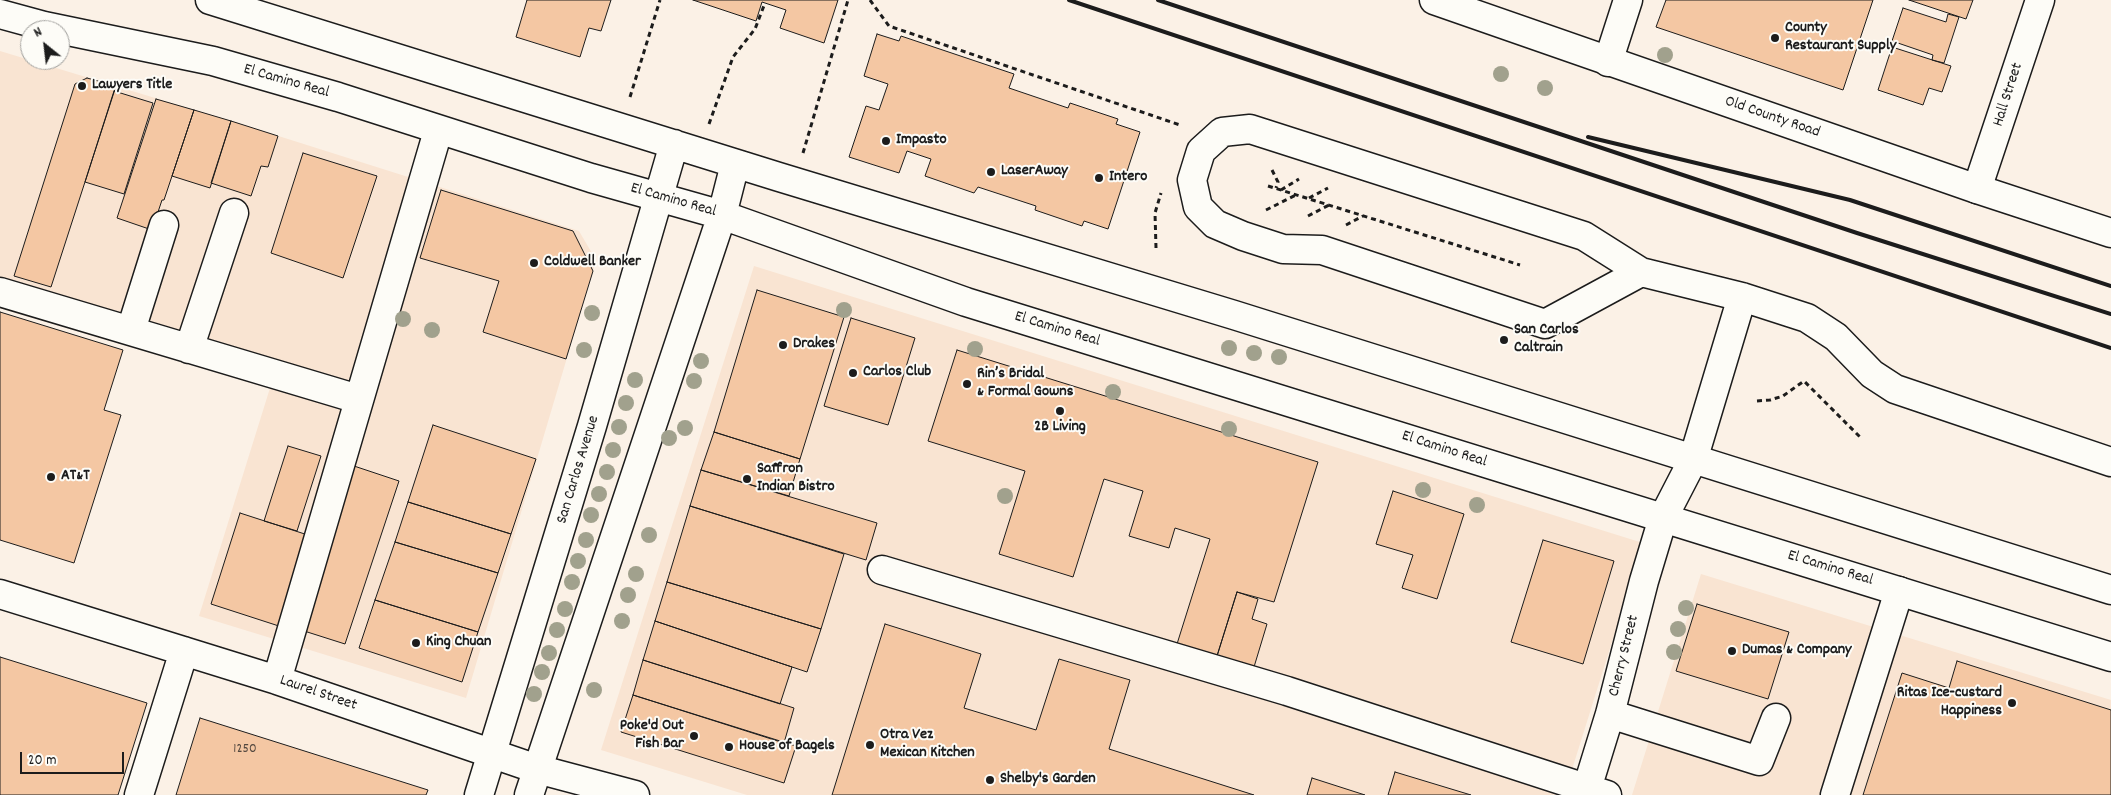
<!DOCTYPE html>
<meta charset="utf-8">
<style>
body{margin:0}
#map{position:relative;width:2111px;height:795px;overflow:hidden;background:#fbf1e6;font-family:Dekko,sans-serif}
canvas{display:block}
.north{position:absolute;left:20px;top:20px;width:50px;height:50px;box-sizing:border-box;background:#fdfcf7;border:1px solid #a3a29f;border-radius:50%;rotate:331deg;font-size:14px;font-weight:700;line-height:20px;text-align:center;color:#1c1c1c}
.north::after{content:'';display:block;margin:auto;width:18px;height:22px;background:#1c1c1c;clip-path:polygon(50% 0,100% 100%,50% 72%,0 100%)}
.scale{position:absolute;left:20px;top:752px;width:104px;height:22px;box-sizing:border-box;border:2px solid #1c1c1c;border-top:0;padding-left:6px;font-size:15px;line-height:18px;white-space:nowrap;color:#1c1c1c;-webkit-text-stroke:4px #fdfcf7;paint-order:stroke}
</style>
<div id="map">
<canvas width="2111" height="795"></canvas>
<div class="north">N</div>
<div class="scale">20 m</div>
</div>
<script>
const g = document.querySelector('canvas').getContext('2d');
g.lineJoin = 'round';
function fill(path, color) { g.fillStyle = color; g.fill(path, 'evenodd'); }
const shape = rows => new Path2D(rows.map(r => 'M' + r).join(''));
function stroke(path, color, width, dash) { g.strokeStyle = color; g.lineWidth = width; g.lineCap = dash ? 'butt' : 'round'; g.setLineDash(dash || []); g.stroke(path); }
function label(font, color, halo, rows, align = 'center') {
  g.font = font + ' Dekko,sans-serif'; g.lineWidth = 4; g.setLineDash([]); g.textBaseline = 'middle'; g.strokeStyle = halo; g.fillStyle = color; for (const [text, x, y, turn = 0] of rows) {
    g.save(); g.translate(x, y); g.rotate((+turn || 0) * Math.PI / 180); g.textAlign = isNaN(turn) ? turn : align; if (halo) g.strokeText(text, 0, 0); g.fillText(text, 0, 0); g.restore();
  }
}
fill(shape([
 [0,51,231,121,579,231,596,260,466,698,199,616,270,388,0,305],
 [754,266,1643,543,1564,795,747,795,601,750],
 [1701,574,2111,700,2111,795,1632,795]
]), '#f9e4d2');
const building = shape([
 [527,0,611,0,601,31,589,28,580,57,516,37,527,0],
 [693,0,838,0,824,43,780,28,786,10,762,2,756,21,693,0],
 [1666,0,1873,0,1843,90,1656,27,1666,0],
 [1909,0,1973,0,1966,19,1909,0],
 [1903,8,1946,22,1948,14,1959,17,1944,63,1932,60,1933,55,1892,41,1903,8],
 [877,34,899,41,901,36,1014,74,1009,88,1068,108,1070,103,1118,119,1116,124,1140,132,1108,229,1084,221,1082,226,1035,210,1036,206,978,187,974,193,925,176,931,159,907,151,899,173,849,157,866,106,879,110,888,84,864,76,877,34],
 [1892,47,1951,66,1942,92,1929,88,1923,105,1878,90,1892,47],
 [87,78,116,86,51,287,14,276,75,84,87,78],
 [114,91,153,103,124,194,85,182,114,91],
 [156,99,194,110,164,200,162,200,152,230,117,218,156,99],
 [194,110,231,121,210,188,172,176,194,110],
 [231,121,278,136,268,167,261,166,251,196,211,183,231,121],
 [303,153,377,176,343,278,271,253,303,153],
 [441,190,573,231,593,271,566,359,483,332,499,281,420,258,441,190],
 [757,290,844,317,800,459,714,432,757,290],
 [0,312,123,350,104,410,121,415,74,563,0,540,0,312],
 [851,318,915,338,888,425,824,406,851,318],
 [957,350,1318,462,1274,602,1237,592,1217,656,1177,644,1210,539,1175,528,1169,548,1129,536,1143,491,1104,479,1073,577,999,554,1025,471,928,441,957,350],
 [433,425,536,459,511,534,408,502,433,425],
 [714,432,800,459,789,496,701,470,714,432],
 [288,446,321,456,297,531,264,521,288,446],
 [354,466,399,481,345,644,301,630,354,466],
 [701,470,877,523,866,560,690,506,701,470],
 [1393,491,1464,514,1437,599,1402,588,1413,555,1376,544,1393,491],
 [408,502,511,534,498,573,395,542,408,502],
 [690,506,844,554,821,629,667,582,690,506],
 [240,513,314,537,285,628,211,604,240,513],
 [1543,540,1614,561,1583,664,1511,642,1543,540],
 [395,542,498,573,478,632,375,600,395,542],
 [667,582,821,629,807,672,655,621,667,582],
 [1237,592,1258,599,1252,619,1267,624,1254,667,1217,656,1237,592],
 [375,600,478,632,462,682,359,648,375,600],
 [1697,604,1789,632,1768,699,1676,671,1697,604],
 [655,621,792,667,780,704,643,660,655,621],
 [885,624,981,654,964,708,1036,730,1059,659,1130,680,1109,749,1254,795,832,795,885,624],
 [0,657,147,703,118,795,0,795,0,657],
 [643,660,794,708,784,743,633,695,643,660],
 [1957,661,2111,710,2111,795,1863,795,1902,673,1949,688,1957,661],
 [633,695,796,746,784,783,621,732,633,695],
 [200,718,428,790,426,795,176,795,200,718],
 [1395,772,1471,795,1388,795,1395,772],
 [1312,778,1365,795,1307,795,1312,778]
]);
fill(building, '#f4c7a3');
stroke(building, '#1c1c1c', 1);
const minor = shape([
 [1608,62,1628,0],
 [1977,189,2040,0],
 [1641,272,1545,324,1322,250,1283,249,1243,236,1215,224,1198,207,1192,180,1201,151,1222,132,1250,129,1584,236,1641,272,1742,297,1807,318,1836,337,1872,374,1895,389,2111,462],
 [0,292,358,399],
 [131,330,164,225],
 [189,349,234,213],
 [1693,460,1742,297],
 [882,570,1287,691,1607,795],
 [0,594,277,680,537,769,635,795],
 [277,680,438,131],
 [1610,714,1759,761,1776,718],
 [139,795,184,651],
 [1585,795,1610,714,1644,581,1663,518],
 [1835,795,1899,591]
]);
const major = shape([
 [210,0,779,177,1234,315,2111,590],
 [1434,0,1977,189,2111,233],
 [0,14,44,26,213,61,338,97,591,178,722,215,966,302,2111,657],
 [1663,518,1693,460],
 [479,795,592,426,674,144],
 [529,795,722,215,735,164]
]);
stroke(minor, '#1c1c1c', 31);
stroke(major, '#1c1c1c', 31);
stroke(shape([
 [870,0,889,26,1180,125,1180,127],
 [630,97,660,0],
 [709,124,733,57,755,29,765,3],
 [803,153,848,0],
 [1272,170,1278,182,1276,188],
 [1268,186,1520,265],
 [1281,190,1299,179],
 [1309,198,1328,188],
 [1266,210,1296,195],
 [1308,216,1329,205],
 [1346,225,1363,216],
 [1156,248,1155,213,1161,193],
 [1757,401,1770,400,1783,396,1804,381,1860,437]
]), '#1c1c1c', 3, [5, 4]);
stroke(minor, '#fdfcf7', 28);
stroke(major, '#fdfcf7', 28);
stroke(shape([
 [1069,0,2111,348],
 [1158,0,1857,233,2111,314],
 [1588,137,1850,200,2111,286]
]), '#1c1c1c', 4);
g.fillStyle = '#a1a18d';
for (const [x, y] of [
 [1665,55],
 [1501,74],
 [1545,88],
 [844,310],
 [592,313],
 [403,319],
 [432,330],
 [1229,348],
 [975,349],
 [584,350],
 [1254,353],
 [1279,357],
 [701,361],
 [635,380],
 [694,381],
 [1113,392],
 [626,403],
 [619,427],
 [685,428],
 [1229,429],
 [669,438],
 [613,450],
 [607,472],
 [1423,490],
 [599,494],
 [1005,496],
 [1477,505],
 [591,515],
 [649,535],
 [586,540],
 [578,561],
 [636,574],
 [572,582],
 [628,595],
 [1686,608],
 [565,609],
 [622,621],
 [1678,629],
 [557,630],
 [1674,652],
 [549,653],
 [542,672],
 [594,690],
 [534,694]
]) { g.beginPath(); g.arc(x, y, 8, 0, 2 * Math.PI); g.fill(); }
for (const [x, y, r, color] of [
 [1775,38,5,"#1c1c1c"],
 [82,86,5,"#1c1c1c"],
 [886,141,5,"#1c1c1c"],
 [991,172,5,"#1c1c1c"],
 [1099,178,5,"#1c1c1c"],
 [534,263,5,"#1c1c1c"],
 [1504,340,5,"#1c1c1c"],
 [783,345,5,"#1c1c1c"],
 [853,373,5,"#1c1c1c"],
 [967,384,5,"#1c1c1c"],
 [1060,411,5,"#1c1c1c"],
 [51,477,5,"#1c1c1c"],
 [747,479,5,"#1c1c1c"],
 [416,643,5,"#1c1c1c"],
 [1732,651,5,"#1c1c1c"],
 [2012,703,5,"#1c1c1c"],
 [694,736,5,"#1c1c1c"],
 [870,745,5,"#1c1c1c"],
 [729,747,5,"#1c1c1c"],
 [990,780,5,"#1c1c1c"]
]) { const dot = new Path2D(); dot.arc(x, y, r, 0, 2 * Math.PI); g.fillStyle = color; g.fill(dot); stroke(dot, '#fdfcf7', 2); }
label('14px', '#52473e', null, [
 ["1250",245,750]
]);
label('bold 16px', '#1c1c1c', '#fdfcf7', [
 ["County",1785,29],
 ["Restaurant Supply",1785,47],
 ["Lawyers Title",92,86],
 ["Impasto",896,141],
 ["LaserAway",1001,172],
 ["Intero",1109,178],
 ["Coldwell Banker",544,263],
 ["San Carlos",1514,331],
 ["Caltrain",1514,349],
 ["Drakes",793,345],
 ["Carlos Club",863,373],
 ["Rin’s Bridal",977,375],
 ["& Formal Gowns",977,393],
 ["2B Living",1060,428,"center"],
 ["Saffron",757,470],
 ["Indian Bistro",757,488],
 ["AT&T",61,477],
 ["King Chuan",426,643],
 ["Dumas & Company",1742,651],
 ["Ritas Ice-custard",2002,694,"right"],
 ["Happiness",2002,712,"right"],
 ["Poke'd Out",684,727,"right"],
 ["Fish Bar",684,745,"right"],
 ["Otra Vez",880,736],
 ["Mexican Kitchen",880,754],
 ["House of Bagels",739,747],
 ["Shelby's Garden",1000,780]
], 'left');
label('16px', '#1c1c1c', '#fdfcf7', [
 ["El Camino Real",286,82,16],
 ["Hall Street",2009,95,-72],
 ["Old County Road",1772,118,19],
 ["El Camino Real",673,201,16],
 ["El Camino Real",1057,330,17],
 ["El Camino Real",1444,450,18],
 ["San Carlos Avenue",579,470,-73],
 ["El Camino Real",1830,569,17],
 ["Cherry Street",1625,656,-76],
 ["Laurel Street",318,694,19]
]);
</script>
